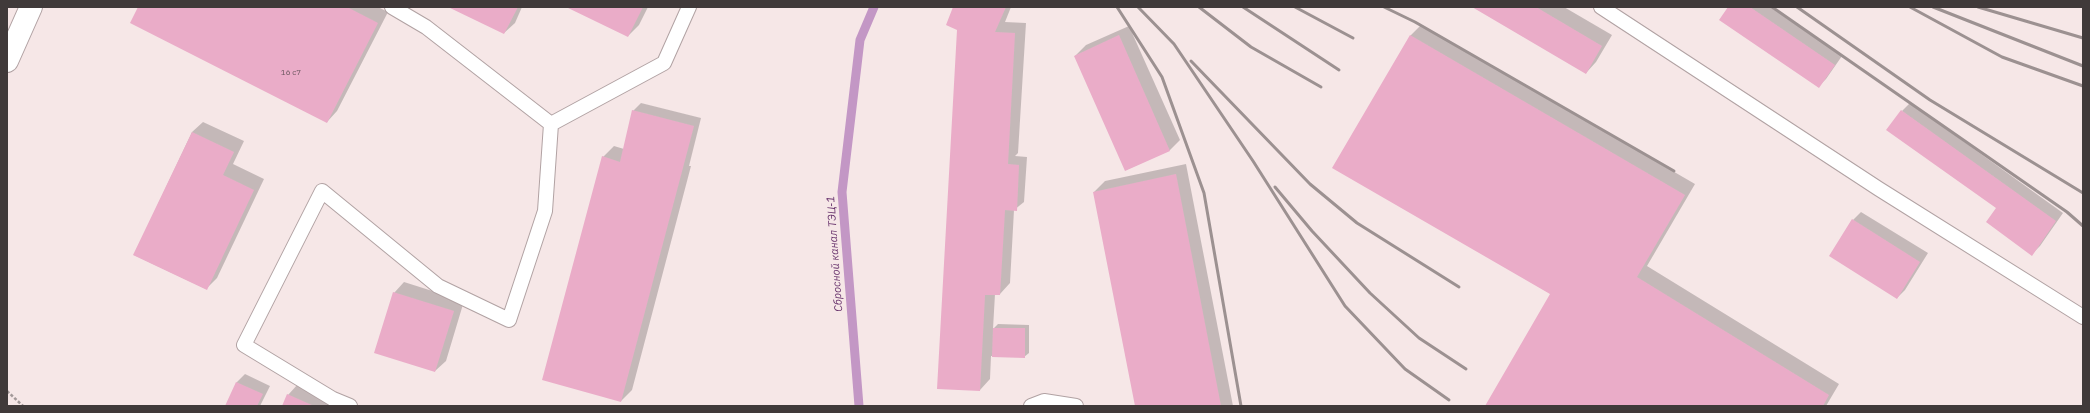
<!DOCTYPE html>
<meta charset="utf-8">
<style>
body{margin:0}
#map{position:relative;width:2090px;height:413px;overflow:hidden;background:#f6e7e7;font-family:"IBM Plex Sans",sans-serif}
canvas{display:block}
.frame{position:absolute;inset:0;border:8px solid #403a3a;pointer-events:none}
</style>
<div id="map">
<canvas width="2090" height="413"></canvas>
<div class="frame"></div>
</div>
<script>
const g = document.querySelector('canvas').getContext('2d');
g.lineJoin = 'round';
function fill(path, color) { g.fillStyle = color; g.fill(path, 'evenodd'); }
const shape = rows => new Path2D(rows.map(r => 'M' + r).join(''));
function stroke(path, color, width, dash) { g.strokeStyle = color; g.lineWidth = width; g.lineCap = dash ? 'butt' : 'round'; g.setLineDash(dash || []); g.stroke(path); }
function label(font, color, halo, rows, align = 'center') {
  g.font = font + ' "IBM Plex Sans",sans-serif'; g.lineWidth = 3; g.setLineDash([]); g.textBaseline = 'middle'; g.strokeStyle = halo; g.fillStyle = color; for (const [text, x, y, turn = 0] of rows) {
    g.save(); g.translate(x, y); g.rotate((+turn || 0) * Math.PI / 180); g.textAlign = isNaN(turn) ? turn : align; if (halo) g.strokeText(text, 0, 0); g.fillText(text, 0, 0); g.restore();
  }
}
fill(shape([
 [139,7,378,7,388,12,337,111,327,122],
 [451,7,522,7,515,23,504,33],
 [569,7,648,7,639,25,628,36],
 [954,7,1011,7,1005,22,1026,23,1018,153,1015,156,1027,157,1024,202,1014,210,1010,283,1000,294,995,294,993,329,998,324,1029,325,1029,353,1024,357,991,356,990,379,980,390,958,29],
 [1474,7,1564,7,1612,35,1596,62,1586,73],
 [1729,7,1770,7,1842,56,1826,79,1818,87],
 [1421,25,1695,184,1647,266,1839,384,1826,406,1486,406,1551,294,1334,167,1411,35],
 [1129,26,1180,140,1170,150,1126,170,1075,56,1086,45],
 [641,103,701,118,689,166,691,166,632,390,621,401,603,157,614,146,624,149,633,111],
 [1910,103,2063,213,2040,246,2032,254,1997,207,1902,111],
 [203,122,244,141,233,164,264,179,217,278,206,289,134,255,192,132],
 [1186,164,1233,406,1136,406,1094,192,1105,181],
 [1861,212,1928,253,1905,290,1897,298,1853,220],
 [404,282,464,301,446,361,435,371,394,293],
 [245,374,270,386,260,406,226,406,237,382],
 [298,384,348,406,283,406,288,395]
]), '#0003');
stroke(shape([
 [859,406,842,192,860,40,874,7]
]), '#c397c5', 9);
fill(shape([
 [138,7,347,7,378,23,327,123,130,23],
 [448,7,518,7,504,34],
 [566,7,643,7,628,37],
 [953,7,1006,7,995,32,1015,33,1008,164,1019,165,1017,211,1005,210,1000,295,985,295,980,391,937,389,957,30,946,25],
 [1472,7,1536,7,1602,46,1586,74],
 [1728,7,1750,7,1835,65,1819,88,1719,20],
 [1119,35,1170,151,1125,171,1074,56],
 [1410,35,1685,195,1637,277,1829,395,1823,406,1485,406,1550,294,1332,168],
 [632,110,694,126,621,402,542,380,602,156,620,162],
 [1901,110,2056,221,2032,256,1986,222,1996,208,1886,130],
 [192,132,234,152,223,175,254,190,207,290,133,255],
 [1176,174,1221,406,1135,406,1093,192],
 [1852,219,1920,262,1897,299,1829,256],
 [393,292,454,311,435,372,374,353],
 [993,328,1025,328,1025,358,992,357],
 [236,382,263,394,257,406,225,406],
 [287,394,314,406,282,406]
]), '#eaacc8');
const lane = shape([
 [1601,7,1879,189,2083,317],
 [551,124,664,63,689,7],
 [350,406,333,399,244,345,322,191,438,286,509,320,545,211,551,124,426,27,392,7],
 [1031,406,1044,401,1076,406]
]);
const street = shape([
 [7,61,31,7]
]);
stroke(lane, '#b1a2a3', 16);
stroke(street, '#b1a2a3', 24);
stroke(shape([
 [7,391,23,406]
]), '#a39999', 2.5, [3, 2]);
stroke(lane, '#fff', 14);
stroke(street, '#fff', 22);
stroke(shape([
 [1117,7,1162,77,1204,193,1241,406],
 [1138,7,1174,44,1253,161,1345,306,1405,369,1449,400],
 [1199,7,1251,47,1321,87],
 [1243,7,1339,70],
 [1295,7,1353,38],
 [1384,7,1415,22,1674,171],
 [1772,7,2067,212,2083,226],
 [1797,7,1930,100,2083,193],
 [1910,7,2002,57,2083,86],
 [1933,7,2083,66],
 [1978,7,2083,38],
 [1191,61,1310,184,1357,223,1459,287],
 [1275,187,1312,231,1370,293,1419,338,1466,369]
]), '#9c9191', 3);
label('8px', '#6a565e', null, [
 ["16 с7",291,73]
]);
label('italic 11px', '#68336c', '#f6e7e7', [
 ["Сбросной канал ТЭЦ-1",835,254,-94]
]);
</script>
